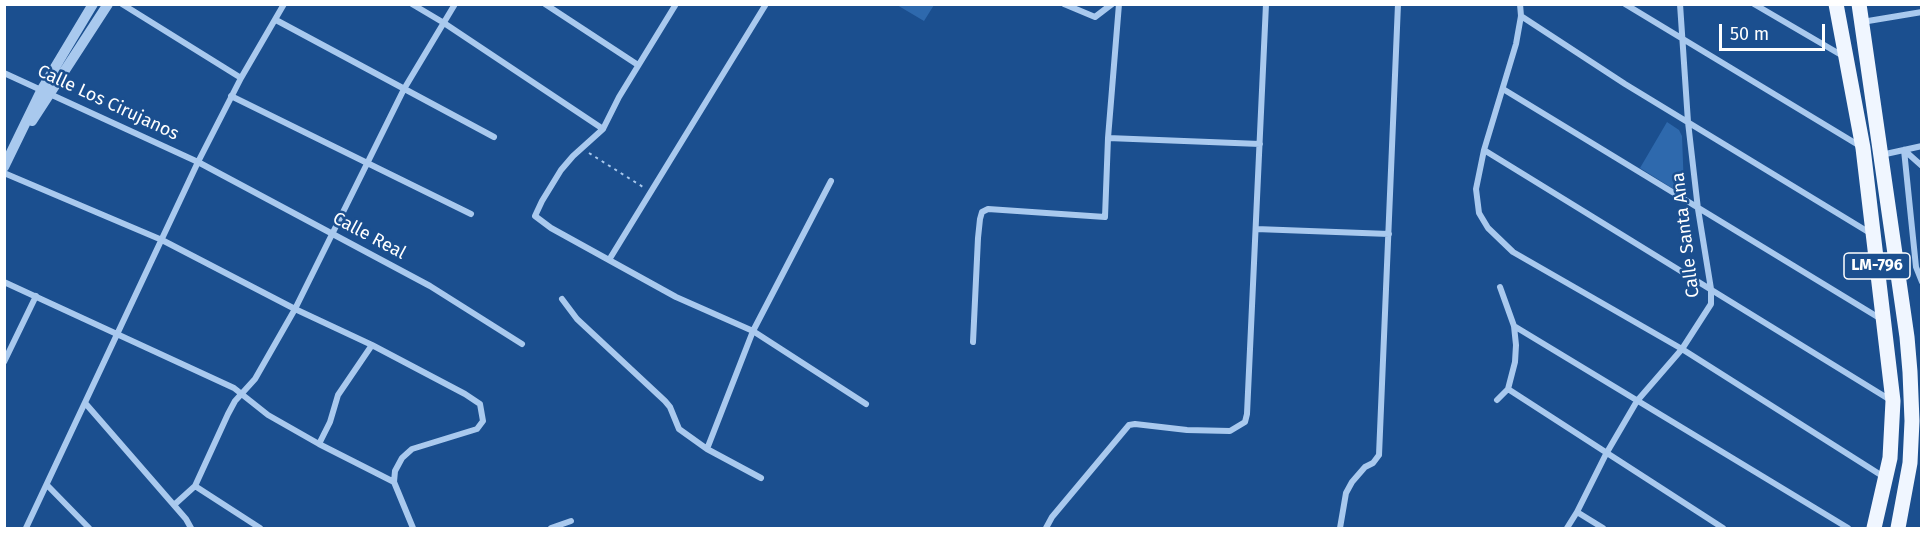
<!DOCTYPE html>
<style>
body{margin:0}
#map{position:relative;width:1926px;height:533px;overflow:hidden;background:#1b4f8f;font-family:"Fira Sans",sans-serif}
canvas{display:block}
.frame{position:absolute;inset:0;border:6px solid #fff;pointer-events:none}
.scale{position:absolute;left:1719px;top:24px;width:106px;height:27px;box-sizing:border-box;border:3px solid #fff;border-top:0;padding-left:8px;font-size:18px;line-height:21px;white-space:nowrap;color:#fff;-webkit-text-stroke:4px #1b4f8f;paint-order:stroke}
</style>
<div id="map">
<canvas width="1926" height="533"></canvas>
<div class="frame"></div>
<div class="scale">50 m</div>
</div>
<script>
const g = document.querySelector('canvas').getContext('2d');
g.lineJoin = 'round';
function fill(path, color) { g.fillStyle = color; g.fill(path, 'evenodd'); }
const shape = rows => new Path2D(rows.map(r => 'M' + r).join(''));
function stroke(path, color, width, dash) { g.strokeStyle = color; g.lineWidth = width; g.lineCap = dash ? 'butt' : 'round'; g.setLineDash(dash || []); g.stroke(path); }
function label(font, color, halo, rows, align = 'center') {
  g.font = font + ' "Fira Sans",sans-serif'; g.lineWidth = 5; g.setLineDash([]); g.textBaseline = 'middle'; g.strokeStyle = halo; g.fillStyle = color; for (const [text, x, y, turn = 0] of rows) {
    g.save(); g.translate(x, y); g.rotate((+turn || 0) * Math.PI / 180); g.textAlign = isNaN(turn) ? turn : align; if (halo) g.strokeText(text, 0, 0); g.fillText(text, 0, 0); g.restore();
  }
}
fill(shape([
 [897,5,934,4,934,5,924,21],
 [1667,122,1679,130,1682,136,1684,189,1680,193,1640,168]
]), '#2e69ad');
stroke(shape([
 [589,153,643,187]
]), '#a9c9ee', 2, [3, 4.5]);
stroke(shape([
 [122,4,241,78],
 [412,4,444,23,603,129],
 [545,4,638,65],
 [676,4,619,97,603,129,573,156,561,170,542,201,535,216,551,228,676,297,753,331,866,404],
 [1064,4,1095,17,1112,4],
 [1520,4,1521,16,1516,44,1484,150,1476,189,1479,213,1488,228,1513,252,1682,349,1884,477],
 [1625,4,1860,146],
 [1754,4,1843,56],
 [1521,16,1625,84,1870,233],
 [276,20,494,137],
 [1862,22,1922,12],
 [4,73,198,162,430,286,522,344],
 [1503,89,1881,319],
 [231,96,471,214],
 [1108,138,1260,144],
 [1484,150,1892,401],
 [1904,150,1916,267,1922,282],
 [1904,150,1922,166],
 [1881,155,1922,146],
 [4,173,162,240,295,309,372,345,465,394,480,404,483,421,477,429,412,449,402,458,395,471,394,482,413,528],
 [1256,229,1389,234],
 [609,260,766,4],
 [4,282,234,388,268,415,319,444,394,482],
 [562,299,577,319,665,401,670,407,679,429,707,449,761,478],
 [1514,326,1848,528],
 [973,342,978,238,980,219,982,212,988,209,1105,217,1108,138,1119,4],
 [4,362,36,296],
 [1508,389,1723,528],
 [1497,400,1508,389,1515,362,1516,345,1514,326,1500,287],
 [86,404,186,519,191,528],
 [319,444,330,422,338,395,372,345],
 [707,449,753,331,831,181],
 [47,485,89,528],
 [195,486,260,528],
 [174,505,195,486,228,414,235,401,255,379,295,309,404,89,455,4],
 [1577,512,1603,528],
 [26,528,198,162,241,78,284,4],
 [551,528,571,521],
 [1046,528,1052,517,1129,425,1135,424,1187,430,1230,431,1245,422,1247,414,1266,4],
 [1340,528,1346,493,1352,482,1365,467,1373,463,1379,455,1398,4],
 [1567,528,1577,512,1606,454,1637,401,1682,349,1711,304,1711,289,1698,209,1688,122,1680,4]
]), '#a9c9ee', 6);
stroke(shape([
 [32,121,108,4],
 [4,167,42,89,93,4]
]), '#a9c9ee', 10);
stroke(shape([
 [1836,4,1863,148,1893,401,1890,458,1874,528],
 [1859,4,1907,337,1910,372,1912,421,1910,463,1898,528]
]), '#f0f6ff', 15);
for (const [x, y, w] of [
 [1877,266,66]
]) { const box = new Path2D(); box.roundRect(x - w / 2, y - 13, w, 26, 4.5); g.fillStyle = '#1b4f8f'; g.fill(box); stroke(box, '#fff', 1.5); }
label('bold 16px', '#fff', null, [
 ["LM-796",1877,266]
]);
label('18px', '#fff', '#1b4f8f', [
 ["Calle Los Cirujanos",108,103,25],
 ["Calle Santa Ana",1686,235,-97],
 ["Calle Real",369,236,28]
]);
</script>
